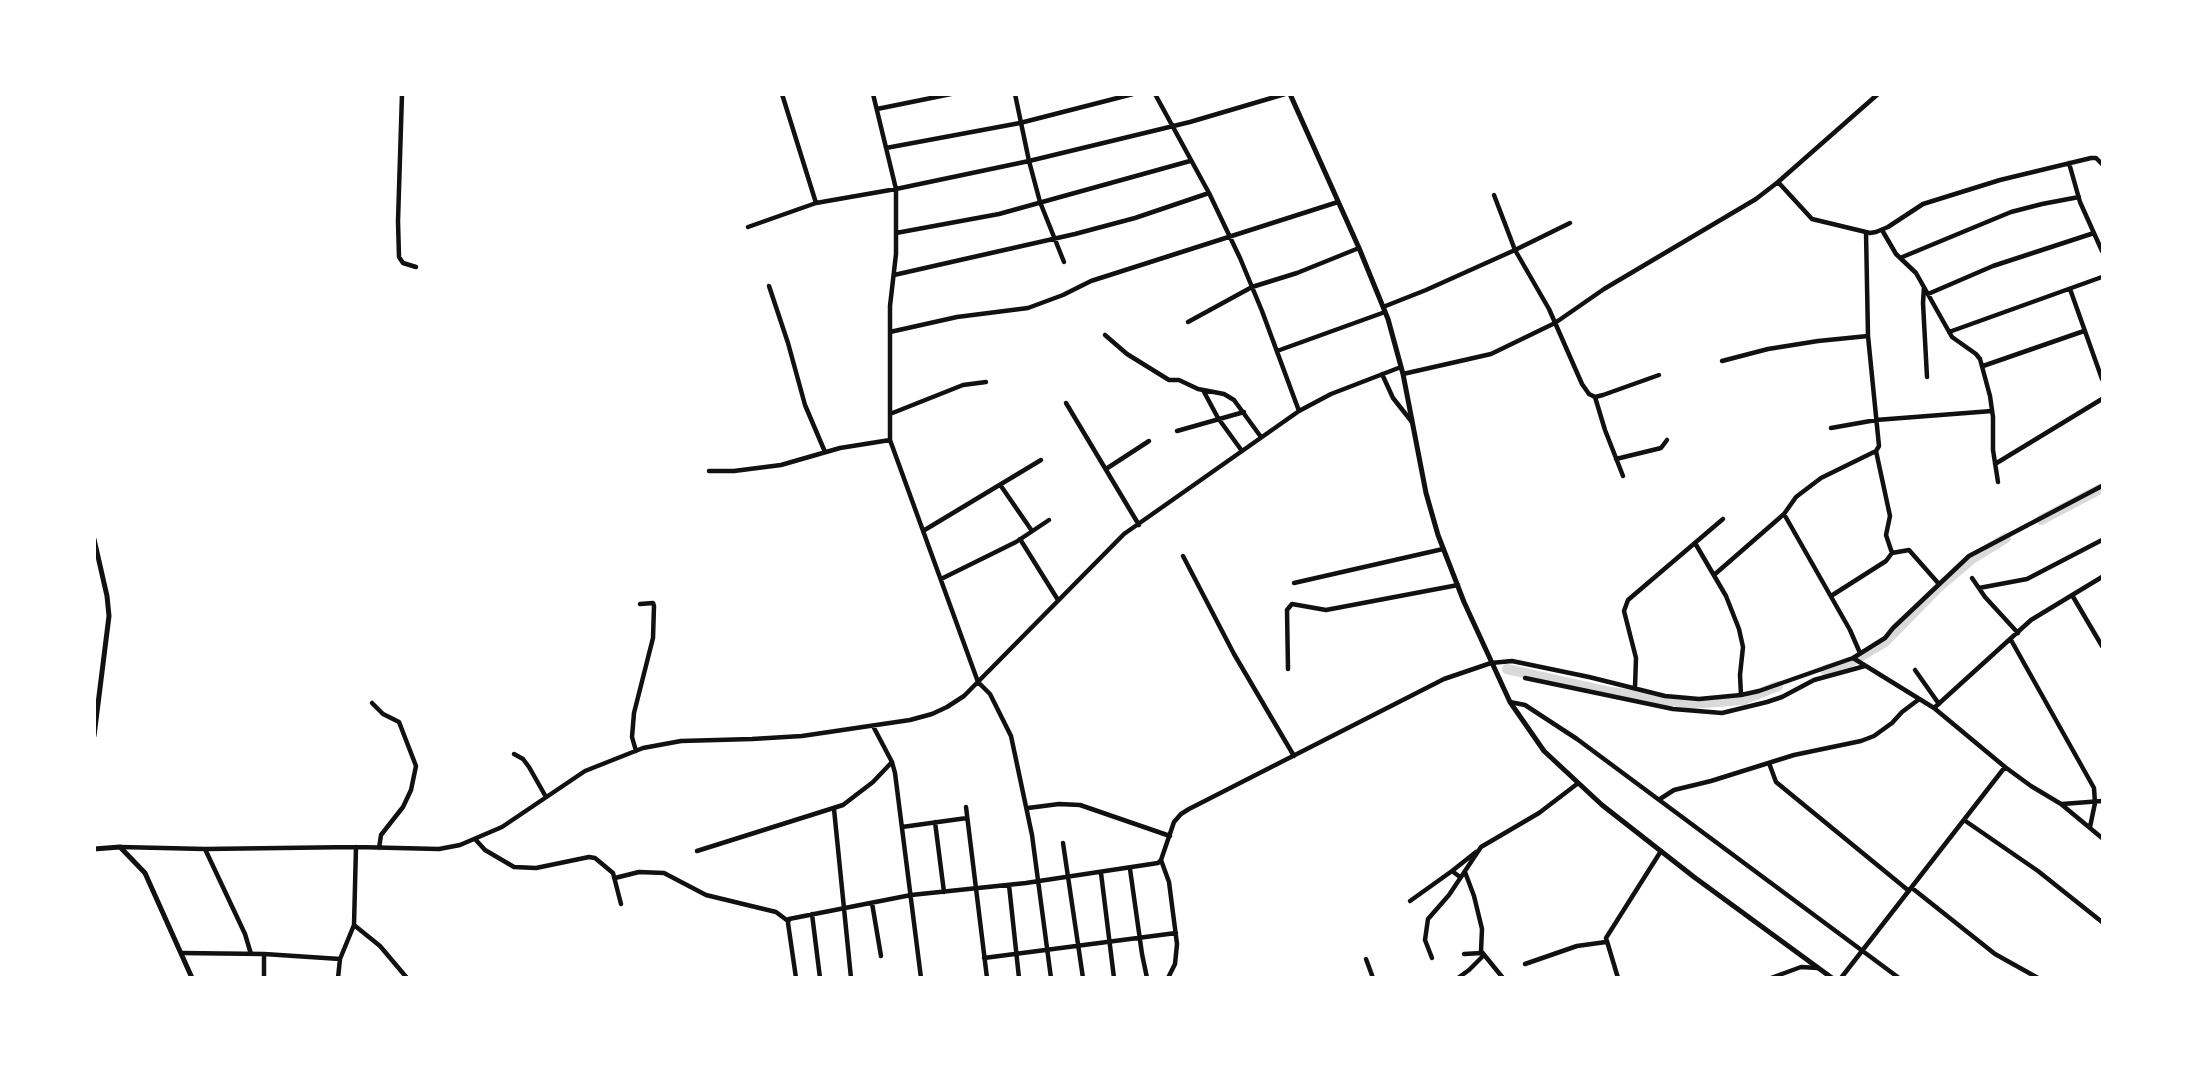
<!DOCTYPE html>
<style>
body{margin:0}
#map{position:relative;width:2197px;height:1072px;overflow:hidden;background:#fff;font-family:"Nunito Sans",sans-serif}
canvas{display:block}
.frame{position:absolute;inset:0;border:96px solid #fff;pointer-events:none}
</style>
<div id="map">
<canvas width="2197" height="1072"></canvas>
<div class="frame"></div>
</div>
<script>
const g = document.querySelector('canvas').getContext('2d');
g.lineJoin = 'round';
const shape = rows => new Path2D(rows.map(r => 'M' + r).join(''));
function stroke(path, color, width, dash) { g.strokeStyle = color; g.lineWidth = width; g.lineCap = dash ? 'butt' : 'round'; g.setLineDash(dash || []); g.stroke(path); }
stroke(shape([
 [2041,520,2102,488],
 [1507,669,1605,691,1692,704,1743,700,1778,686],
 [1825,670,1853,661,1885,642,1938,588,1972,559,2006,538]
]), '#d9d9d9', 10);
stroke(shape([
 [402,94,398,221,399,257,403,263,416,267],
 [782,94,816,203,896,189,1029,161,1190,122,1285,94],
 [873,94,896,189,896,254,890,306,890,440,978,682,990,694,1011,736,1032,835,1051,978],
 [1015,94,1029,161,1040,202,1064,262],
 [1155,94,1209,193,1240,258,1262,311,1299,411],
 [877,109,951,94],
 [886,148,1020,123,1133,94],
 [2069,163,2080,202,2102,251],
 [1778,182,1812,219,1870,233,1876,232,1888,227,1923,204,2000,180,2091,158,2096,158,2102,164],
 [1494,195,1515,250,1570,223],
 [748,227,816,203],
 [1882,230,1896,254,1916,273,1952,337,1976,354,1980,359,1990,396,1993,417,1993,450,1998,482],
 [896,233,999,214,1190,161],
 [1900,258,2011,212,2042,204,2079,197],
 [894,275,1075,234,1135,218,1209,193],
 [769,286,788,343,805,405,825,452],
 [1924,287,1923,303,1927,377],
 [2070,289,2102,379],
 [1928,294,1993,266,2094,233],
 [1383,307,1426,290,1515,250,1549,309,1582,384,1589,394,1595,397,1603,395,1659,375],
 [1188,322,1252,287,1297,273,1359,248],
 [890,332,957,317,1028,308,1063,295,1091,281,1338,202],
 [1949,332,2102,277],
 [1105,335,1127,354,1169,380,1179,380,1198,389,1224,394,1234,400,1261,437],
 [1277,351,1385,312],
 [1722,361,1768,349,1818,341,1868,336],
 [1983,366,2084,331],
 [1382,374,1393,398,1412,422],
 [1403,374,1491,354,1555,323,1604,289,1756,199,1778,182,1878,94],
 [1203,390,1218,418,1242,451],
 [1595,397,1605,430,1623,476],
 [1066,403,1139,525],
 [890,414,963,385,986,382],
 [1831,428,1876,420,1992,411],
 [1177,431,1244,412],
 [1616,459,1661,448,1667,440],
 [1995,464,2102,399],
 [1106,469,1149,441],
 [709,471,734,471,781,465,840,448,890,440],
 [1001,486,1032,531],
 [1784,514,1850,630,1860,653],
 [923,531,1041,460],
 [1020,539,1058,600],
 [1695,543,1726,596,1739,629,1743,647,1740,675,1741,695],
 [1892,553,1909,550,1939,584],
 [1183,556,1234,654,1294,756],
 [1714,575,1784,514,1796,497,1821,478,1876,451,1879,446,1868,336,1866,232],
 [1972,578,1985,597,2018,633],
 [941,579,1016,542,1049,520],
 [1294,583,1443,549],
 [1979,588,2027,579,2102,540],
 [2072,595,2102,646],
 [1831,596,1886,561,1892,553,1886,535,1890,516,1876,451],
 [2011,640,2094,788,2095,803,2090,827],
 [1853,658,1934,708,2005,767,2031,786,2061,804,2102,838],
 [1288,669,1287,610,1292,604,1326,610,1458,585],
 [1915,670,1939,704],
 [1525,678,1673,709,1722,713,1767,702,1782,697,1814,680,1865,666],
 [1635,688,1636,658,1624,611,1628,600,1723,519],
 [1510,702,1525,705,1577,739,1899,978],
 [372,703,383,714,399,722,416,766,411,790,403,807,381,835,379,848],
 [1934,708,2031,620,2102,577],
 [873,726,892,762,895,773,921,978],
 [636,751,632,737,634,713,653,638,654,606,653,603,640,604],
 [514,754,523,759,529,767,546,797],
 [1769,763,1776,782,1909,891],
 [1660,799,1674,790,1711,781,1794,755,1861,741,1874,736,1892,723,1902,712,1918,700],
 [2062,804,2102,801],
 [966,807,987,978],
 [1028,808,1059,804,1080,805,1170,836],
 [834,809,851,978],
 [1964,820,2038,871,2102,922],
 [935,822,944,892],
 [902,827,967,818],
 [475,839,485,850,514,867,536,868,589,857,595,858,613,873,621,904],
 [1063,843,1083,978],
 [120,847,205,849,356,847,439,849,460,845,502,827,585,771,643,748,681,741,752,739,802,736,910,720,932,714,947,707,964,696,1124,534,1299,411,1331,394,1401,367],
 [205,849,245,934,251,954],
 [697,851,843,805,873,782,892,762],
 [1161,860,1169,882,1177,944,1175,964,1168,978],
 [1130,869,1142,954,1147,978],
 [1452,871,1476,852],
 [1465,872,1474,896,1482,929,1481,951,1503,978],
 [1101,873,1114,978],
 [615,878,639,872,664,873,706,895,776,912,788,921],
 [1009,885,1019,978],
 [1912,888,1995,954,2038,978],
 [1410,901,1452,871,1460,877],
 [872,903,881,956],
 [812,914,820,978],
 [354,925,380,946,407,978],
 [181,953,264,954,340,959],
 [1464,954,1482,953],
 [984,958,1176,933],
 [1432,958,1425,940,1428,919,1449,895,1481,847,1539,813,1577,784],
 [1366,959,1373,978],
 [1525,964,1577,946,1606,942],
 [264,978,264,954],
 [338,978,340,959,354,925,356,847],
 [796,978,788,923,789,919,911,895,1026,883,1158,863,1161,860,1174,822,1181,814,1189,809,1444,679,1491,663,1512,661,1589,677,1665,696,1699,699,1741,695,1759,691,1853,658,1885,638,1893,628,1969,556,2102,486],
 [1458,978,1469,970,1484,955],
 [1618,978,1606,938,1661,851],
 [1771,978,1801,967,1818,968],
 [1841,978,2005,767]
]), '#111', 4.5);
stroke(shape([
 [1290,94,1359,248,1388,319,1403,374,1426,493,1438,535,1464,602,1510,702,1544,751,1602,805,1694,877,1832,978],
 [94,539,107,596,109,616,94,736],
 [94,849,120,847,145,873,192,978]
]), '#111', 5);
</script>
